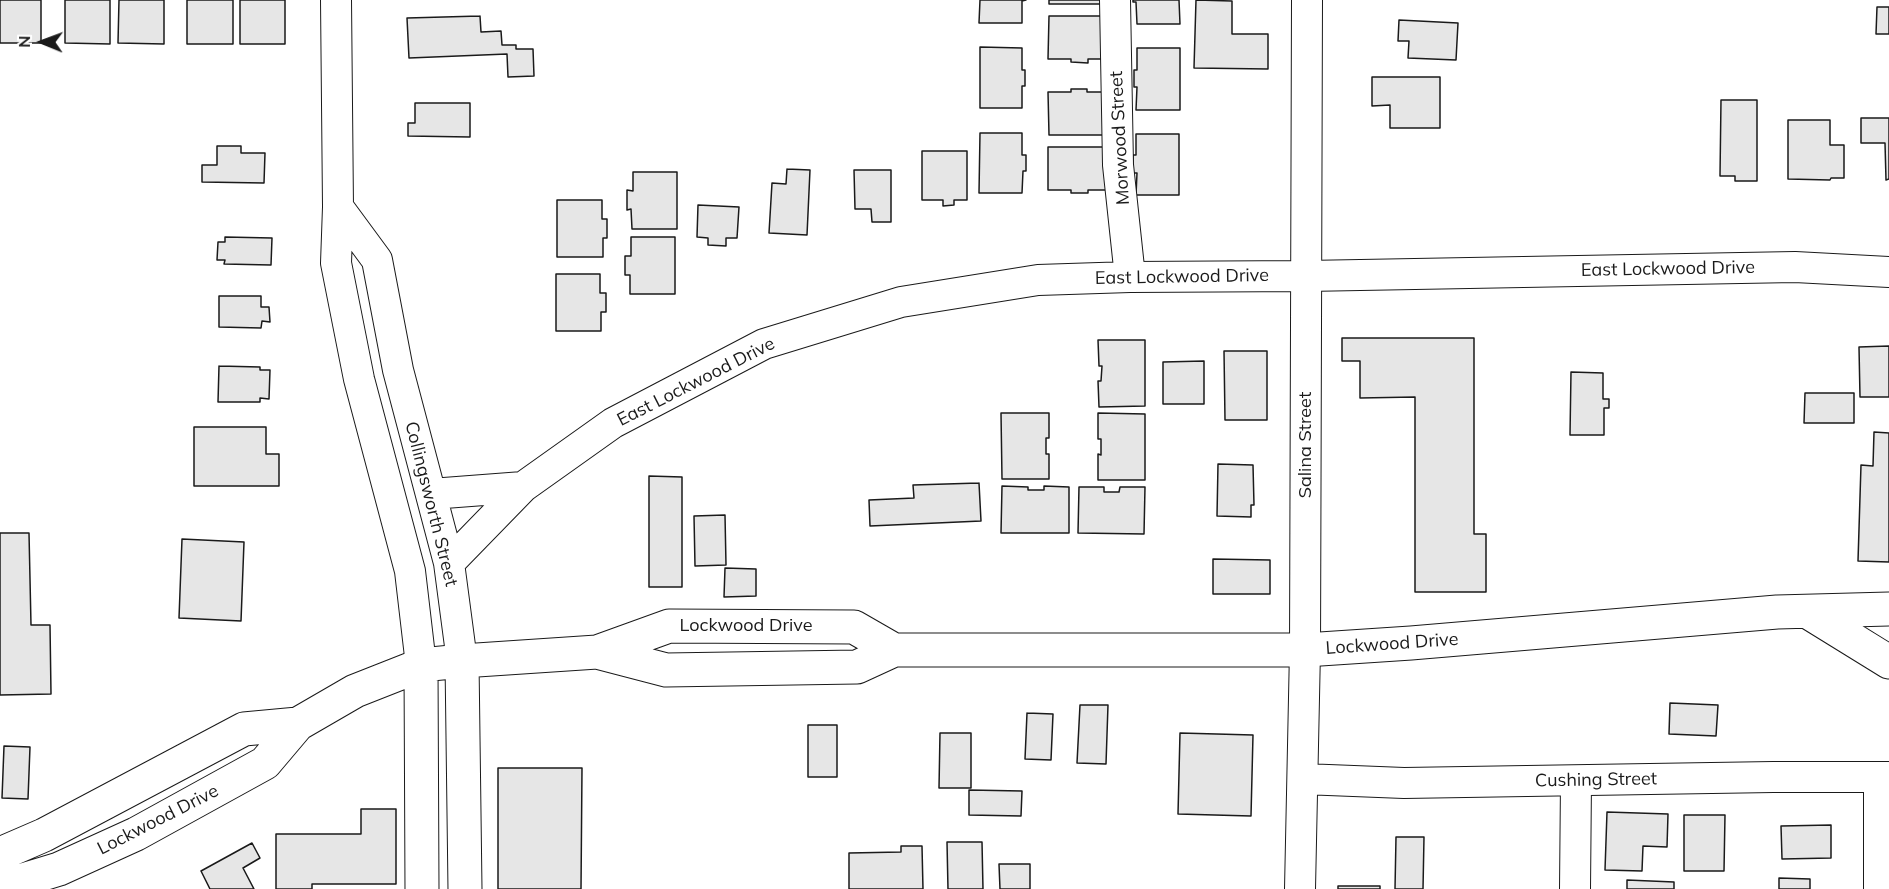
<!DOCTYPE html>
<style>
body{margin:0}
#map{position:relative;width:1889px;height:889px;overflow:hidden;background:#fff;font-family:Mulish,sans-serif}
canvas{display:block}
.north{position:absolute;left:12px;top:12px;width:60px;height:60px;-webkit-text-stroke:4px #fff;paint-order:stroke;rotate:271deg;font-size:16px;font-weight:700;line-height:24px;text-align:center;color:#1a1a1a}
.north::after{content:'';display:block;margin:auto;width:21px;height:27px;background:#1a1a1a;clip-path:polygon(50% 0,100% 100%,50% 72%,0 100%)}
</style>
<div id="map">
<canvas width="1889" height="889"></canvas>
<div class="north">N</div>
</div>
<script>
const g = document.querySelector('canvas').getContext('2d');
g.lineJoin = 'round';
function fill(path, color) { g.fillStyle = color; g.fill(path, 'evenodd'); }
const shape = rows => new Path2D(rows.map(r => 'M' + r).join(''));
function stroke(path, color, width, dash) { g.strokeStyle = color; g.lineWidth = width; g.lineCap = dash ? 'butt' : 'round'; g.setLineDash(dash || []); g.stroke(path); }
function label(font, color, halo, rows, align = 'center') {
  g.font = font + ' Mulish,sans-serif'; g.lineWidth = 4.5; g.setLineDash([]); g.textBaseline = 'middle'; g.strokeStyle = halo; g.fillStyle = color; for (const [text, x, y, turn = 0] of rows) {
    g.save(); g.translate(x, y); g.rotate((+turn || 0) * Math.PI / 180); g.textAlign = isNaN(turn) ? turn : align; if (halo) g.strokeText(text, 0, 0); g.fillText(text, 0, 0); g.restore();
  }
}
const building = shape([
 [0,0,41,0,41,43,0,43,0,0],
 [65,0,110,0,110,44,65,43,65,0],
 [119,0,164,0,164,44,118,43,119,0],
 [187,0,233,0,233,44,187,44,187,0],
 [240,0,285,0,285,44,240,44,240,0],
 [980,0,1026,0,1022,1,1022,23,979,23,980,0],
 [1049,0,1110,0,1110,4,1049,4,1049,0],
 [1133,0,1179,0,1180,24,1137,24,1136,2,1133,2,1133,0],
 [1196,0,1232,1,1232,34,1268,34,1268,69,1194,68,1196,0],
 [1877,7,1889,7,1889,34,1876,34,1877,7],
 [480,16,481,32,501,31,502,45,516,45,516,49,533,49,534,76,508,77,507,54,409,58,407,18,480,16],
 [1049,16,1110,16,1110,59,1088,59,1088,63,1071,62,1071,59,1048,59,1049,16],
 [1399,20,1458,23,1456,60,1408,58,1409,41,1398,41,1399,20],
 [980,47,1022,48,1022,70,1025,70,1025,86,1022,86,1022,108,980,108,980,47],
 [1137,48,1180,48,1180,110,1136,110,1137,87,1134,87,1134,70,1137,70,1137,48],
 [1372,77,1440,77,1440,128,1390,128,1390,105,1372,106,1372,77],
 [1071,89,1087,89,1087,92,1110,92,1110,135,1049,135,1048,92,1071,92,1071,89],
 [1721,100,1757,100,1757,181,1735,181,1735,176,1720,176,1721,100],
 [415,103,470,103,470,137,408,136,408,123,415,123,415,103],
 [1861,118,1889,118,1889,179,1886,180,1885,143,1861,143,1861,118],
 [1788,120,1830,120,1830,145,1844,145,1844,178,1831,178,1830,180,1788,179,1788,120],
 [980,133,1022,133,1022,155,1026,155,1026,171,1023,171,1022,193,979,193,980,133],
 [1136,134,1179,134,1179,195,1136,195,1137,173,1133,173,1133,155,1136,155,1136,134],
 [217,146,241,146,241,153,265,153,264,183,202,182,202,165,217,165,217,146],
 [1048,147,1110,147,1110,190,1088,190,1088,193,1071,193,1071,190,1048,190,1048,147],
 [922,151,967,151,967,200,954,200,954,205,943,206,943,200,922,200,922,151],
 [787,169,810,170,807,235,769,233,772,183,786,184,787,169],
 [854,170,891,170,891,222,872,222,871,209,855,209,854,170],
 [633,172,677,172,677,229,632,229,631,209,627,210,627,190,633,191,633,172],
 [557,200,602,200,602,219,607,219,607,238,603,238,603,257,557,257,557,200],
 [698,205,739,207,737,238,726,238,726,246,708,245,708,238,697,237,698,205],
 [225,237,272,238,271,265,224,264,225,260,217,260,218,242,225,242,225,237],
 [631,237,675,237,675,294,630,294,630,275,625,275,625,256,631,256,631,237],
 [556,274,600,274,600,293,606,293,606,312,601,312,601,331,556,331,556,274],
 [219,296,261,296,261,307,269,307,270,322,262,321,261,328,219,327,219,296],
 [1342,338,1474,338,1474,534,1486,534,1486,592,1415,592,1415,397,1360,398,1360,361,1342,361,1342,338],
 [1098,340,1145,340,1145,406,1099,407,1098,381,1101,381,1102,366,1099,366,1098,340],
 [1889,346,1889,397,1860,397,1859,347,1889,346],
 [1224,351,1267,351,1267,420,1225,420,1224,351],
 [1204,361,1204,404,1163,404,1163,362,1204,361],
 [219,366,260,367,260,370,270,370,269,399,260,398,260,402,218,402,219,366],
 [1571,372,1603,373,1603,399,1609,399,1609,408,1604,408,1604,435,1570,435,1571,372],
 [1805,393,1854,393,1854,423,1804,423,1805,393],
 [1001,413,1049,413,1049,438,1046,438,1046,454,1049,454,1049,479,1002,479,1001,413],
 [1098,413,1145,414,1145,480,1098,480,1098,454,1101,455,1101,439,1098,439,1098,413],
 [194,427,266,427,266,454,279,454,279,486,194,486,194,427],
 [1874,432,1889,433,1889,562,1858,561,1861,465,1873,466,1874,432],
 [1218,464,1253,465,1254,505,1251,505,1251,517,1217,516,1218,464],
 [649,476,682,477,682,587,649,587,649,476],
 [979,483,981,521,870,526,869,500,914,498,913,485,979,483],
 [1002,486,1028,487,1028,490,1044,490,1044,486,1069,487,1069,533,1001,533,1002,486],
 [1079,487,1104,487,1104,492,1119,492,1120,487,1145,487,1144,534,1078,533,1079,487],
 [725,515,726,565,695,566,694,516,725,515],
 [0,533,29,533,31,625,50,625,51,694,0,695,0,533],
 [182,539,244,542,241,621,179,618,182,539],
 [1213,559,1270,560,1270,594,1213,594,1213,559],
 [725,568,756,569,756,596,724,597,725,568],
 [1670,703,1718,705,1716,736,1669,734,1670,703],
 [1080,705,1108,705,1106,764,1077,763,1080,705],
 [1027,713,1053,714,1051,760,1025,759,1027,713],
 [808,725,837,725,837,777,808,777,808,725],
 [940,733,971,733,971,788,939,788,940,733],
 [1180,733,1253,735,1251,816,1178,814,1180,733],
 [4,746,30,747,28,799,2,798,4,746],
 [498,768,582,768,581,889,498,889,498,768],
 [969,790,1022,791,1021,816,969,815,969,790],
 [361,809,396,809,396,884,312,884,312,889,276,889,276,834,361,834,361,809],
 [1607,812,1668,814,1667,847,1643,846,1642,871,1605,870,1607,812],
 [1684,815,1725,815,1724,871,1684,871,1684,815],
 [1831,825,1831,858,1782,859,1781,826,1831,825],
 [1396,837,1424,837,1423,889,1395,889,1396,837],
 [947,842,982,842,983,889,948,889,947,842],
 [252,843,260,858,243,868,254,889,210,889,201,871,252,843],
 [901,846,922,846,923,889,849,889,849,853,901,852,901,846],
 [999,864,1030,864,1030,889,1000,889,999,864],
 [1779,878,1810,879,1810,889,1779,889,1779,878],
 [1627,880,1674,882,1674,889,1627,889,1627,880],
 [1338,886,1380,886,1380,889,1338,889,1338,886]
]);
fill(building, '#e6e6e6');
stroke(building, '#1a1a1a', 1.5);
const minor = shape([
 [336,0,338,207,336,263,359,379,410,571,421,665],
 [1115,0,1118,165,1130,277],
 [338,207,377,260,398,370,449,563,462,661],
 [431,494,523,487],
 [449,563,523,487,613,423,764,344,901,302,1038,280,1130,277,1306,276,1795,267,1889,272],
 [1303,779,1404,783,1773,777,1889,777],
 [1300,889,1305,650,1307,0],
 [1575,889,1576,781],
 [1879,889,1879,778]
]);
const major = shape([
 [1808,612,1889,662],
 [597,652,669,626,854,627,894,650],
 [462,661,465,889],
 [421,665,422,889],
 [0,854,44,835,244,729,298,724],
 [0,887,59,869,136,834,265,763,298,724,355,691,421,665,462,661,597,652,666,670,857,667,894,650,1305,650,1411,643,1777,612,1889,609]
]);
stroke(minor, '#1a1a1a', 32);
stroke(major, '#1a1a1a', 35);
stroke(minor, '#fff', 30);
stroke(major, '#fff', 33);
label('18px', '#1a1a1a', '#fff', [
 ["Morwood Street",1120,138,-93],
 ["East Lockwood Drive",1668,269,-1],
 ["East Lockwood Drive",1182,277,-1],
 ["East Lockwood Drive",696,382,-27],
 ["Salina Street",1306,445,-90],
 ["Collingsworth Street",431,504,76],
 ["Lockwood Drive",746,626],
 ["Lockwood Drive",1392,644,-4],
 ["Cushing Street",1596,780,-1],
 ["Lockwood Drive",158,820,-27]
]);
</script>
